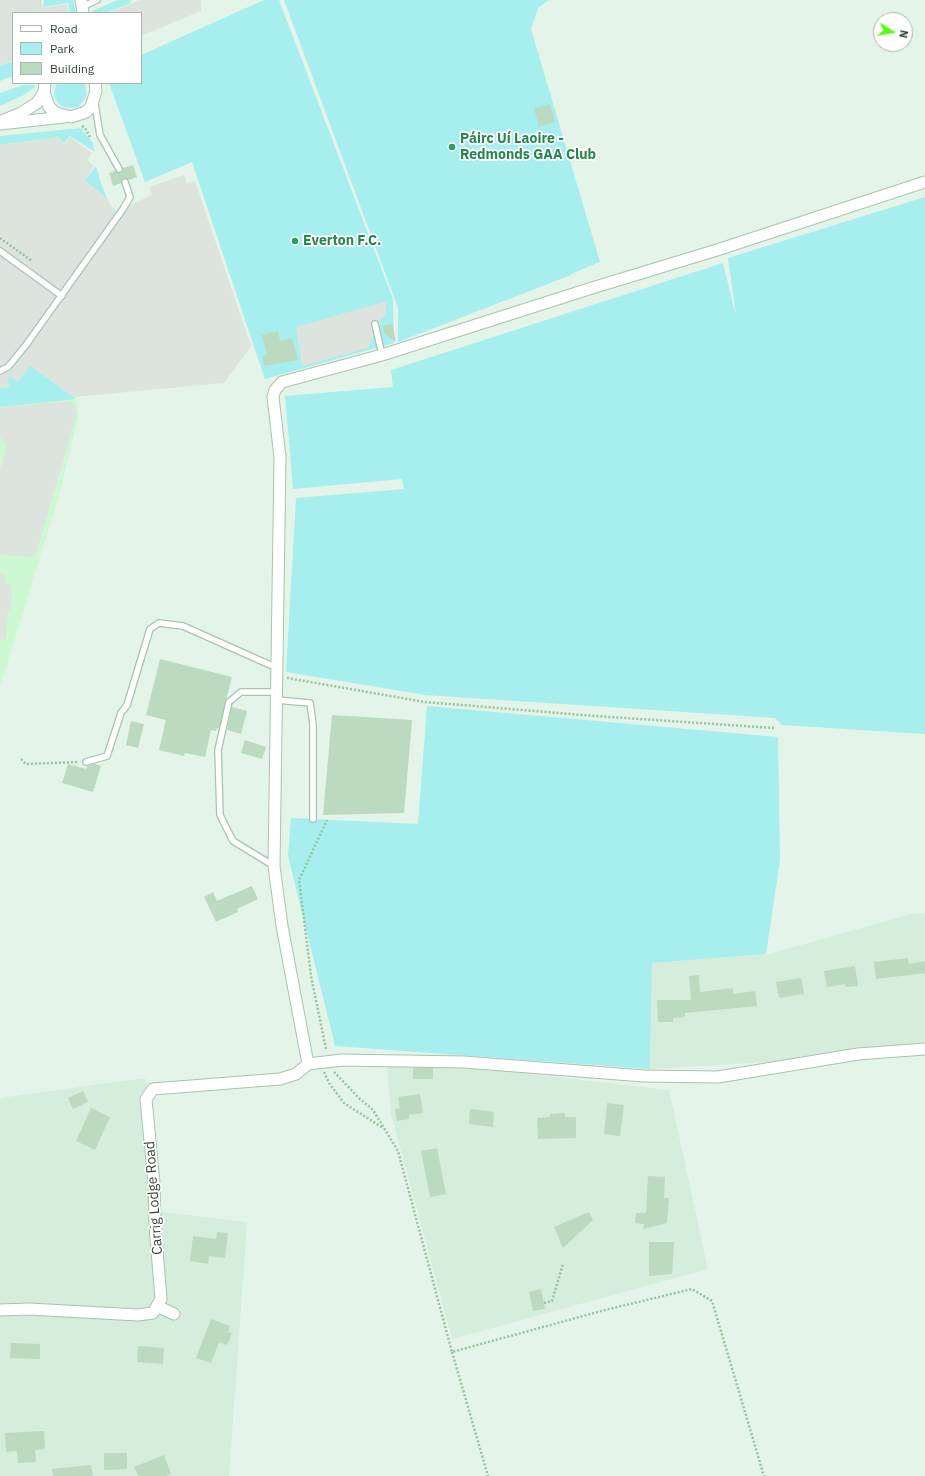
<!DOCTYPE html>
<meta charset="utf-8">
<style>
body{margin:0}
#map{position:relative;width:925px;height:1476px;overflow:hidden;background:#e4f4e8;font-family:"IBM Plex Sans",sans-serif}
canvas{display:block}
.legend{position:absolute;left:12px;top:12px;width:130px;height:72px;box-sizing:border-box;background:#fff;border:1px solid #adb5af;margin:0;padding:5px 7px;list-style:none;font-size:12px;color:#334736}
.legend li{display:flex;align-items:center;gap:8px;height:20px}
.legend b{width:20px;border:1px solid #adb5af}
.north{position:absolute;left:873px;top:12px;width:40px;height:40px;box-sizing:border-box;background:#fff;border:1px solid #adb5af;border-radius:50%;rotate:101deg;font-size:11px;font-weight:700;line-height:16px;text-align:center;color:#334736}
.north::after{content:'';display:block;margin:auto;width:14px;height:18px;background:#58ff10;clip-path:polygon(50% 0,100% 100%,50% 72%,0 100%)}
</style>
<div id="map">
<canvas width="925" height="1476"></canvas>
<ul class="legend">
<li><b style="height:5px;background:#fff"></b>Road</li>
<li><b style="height:11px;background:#a7eeee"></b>Park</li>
<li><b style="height:11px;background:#bbdac0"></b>Building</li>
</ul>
<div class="north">N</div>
</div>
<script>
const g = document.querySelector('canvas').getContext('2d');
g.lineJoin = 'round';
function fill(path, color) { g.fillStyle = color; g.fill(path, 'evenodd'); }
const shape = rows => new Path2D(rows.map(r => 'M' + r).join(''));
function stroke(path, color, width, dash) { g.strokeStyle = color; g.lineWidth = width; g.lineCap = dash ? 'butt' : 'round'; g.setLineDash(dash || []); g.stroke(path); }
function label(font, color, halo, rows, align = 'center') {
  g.font = font + ' "IBM Plex Sans",sans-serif'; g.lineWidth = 3.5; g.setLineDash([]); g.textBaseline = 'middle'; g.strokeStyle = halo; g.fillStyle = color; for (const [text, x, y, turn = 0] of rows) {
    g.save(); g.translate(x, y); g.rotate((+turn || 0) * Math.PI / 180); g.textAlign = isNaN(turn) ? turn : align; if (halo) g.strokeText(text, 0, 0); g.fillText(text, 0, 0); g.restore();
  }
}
fill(shape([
 [925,913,925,1050,800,1060,650,1069,652,963,769,954,911,914],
 [387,1064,461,1066,669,1090,708,1269,452,1339,391,1114],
 [145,1078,162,1212,247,1222,229,1476,0,1476,0,1098]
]), '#d5eddb');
fill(shape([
 [76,399,79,415,58,499,0,687,0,407]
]), '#ccf9d2');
fill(shape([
 [44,0,73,0,76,13,70,13,68,3,43,7],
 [118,0,130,0,131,3,106,13,91,13,92,11],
 [264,0,279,0,393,299,394,343,265,379,192,162,145,182,109,83,141,83,141,55],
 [284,0,549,0,538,8,531,29,600,262,571,274,571,275,398,342,398,308],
 [13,62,13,76,0,81,0,65],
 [56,83,84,83,87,93,85,99,78,107,73,108,63,107,59,104,54,96],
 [24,85,35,85,35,87,22,96,0,106,0,93],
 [81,128,93,143,95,152,70,136,64,143,58,137,0,145,0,136],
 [96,166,101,183,110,206,115,210,114,212,85,180],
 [925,197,925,734,782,725,775,718,425,695,286,672,296,498,404,489,402,479,293,489,285,396,393,387,391,370,723,263,736,316,728,258],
 [30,365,74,397,76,399,0,407,0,388,9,387,7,377],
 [427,706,778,737,780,860,766,954,652,963,650,1069,335,1046,288,856,291,818,418,824]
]), '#a7eeee');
fill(shape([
 [0,0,42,0,42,8,67,4,69,13,13,13,13,61,0,65],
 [140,0,201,0,201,11,141,36,141,13,109,13],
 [58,137,65,144,70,137,92,153,87,160,94,166,85,180,106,197,115,212,152,195,149,187,184,175,187,183,195,181,251,346,224,383,74,397,30,366,18,382,10,376,7,377,9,387,0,388,0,145],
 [387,301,385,316,379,321,380,334,373,336,368,348,302,366,296,327],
 [71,401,77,413,35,557,0,555,0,470,7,445,0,437,0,407],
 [0,573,5,574,6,583,10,584,12,592,11,611,8,611,6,640,0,639]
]), '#dde4de');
fill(shape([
 [550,104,555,122,539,127,534,108],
 [133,165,137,177,129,180,123,178,121,183,113,186,109,173,115,171,121,173,123,168],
 [392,324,396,342,384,333,382,326],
 [278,331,280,341,292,338,298,360,264,366,262,357,267,354,262,335],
 [160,659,232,677,219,728,217,728,216,731,211,730,205,757,185,753,184,756,159,750,166,720,146,715],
 [232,707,247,711,241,734,227,730],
 [332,715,412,720,404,813,323,815],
 [131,721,144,724,138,748,126,745],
 [245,740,266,747,262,759,241,753],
 [68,764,86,769,87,766,95,764,101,766,93,792,62,783],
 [252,886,258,899,237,909,238,912,216,922,204,897,213,892,217,901],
 [908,958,909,964,925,961,925,973,876,979,874,962],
 [855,966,858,986,846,987,845,984,827,987,824,971],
 [699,975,700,992,733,988,733,994,755,991,757,1006,685,1013,685,1017,673,1018,673,1022,658,1022,657,1000,691,1000,689,976],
 [801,978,804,994,779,998,776,982],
 [413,1068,433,1068,433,1079,413,1079],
 [83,1091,88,1102,73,1109,68,1098],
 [420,1094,423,1113,409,1115,409,1119,397,1121,395,1109,400,1108,398,1097],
 [607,1103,624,1105,620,1136,604,1134],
 [91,1108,110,1117,95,1150,76,1141],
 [470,1109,494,1112,493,1127,469,1124],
 [565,1113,565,1117,576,1117,576,1138,538,1139,537,1118,550,1117,550,1114],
 [437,1148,446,1194,430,1197,421,1151],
 [648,1176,665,1177,664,1198,669,1198,667,1223,643,1229,644,1224,635,1223,636,1213,646,1213],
 [589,1212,593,1220,563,1248,554,1227],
 [217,1232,228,1233,225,1258,209,1256,208,1264,190,1261,193,1236,216,1239],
 [649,1242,674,1242,672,1274,649,1276],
 [541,1289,545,1309,533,1311,529,1292],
 [211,1319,230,1326,228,1332,232,1333,227,1345,219,1342,211,1363,196,1358],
 [11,1343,40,1344,40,1359,10,1358],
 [138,1346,164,1348,163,1364,137,1362],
 [44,1431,45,1449,35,1450,36,1462,18,1463,17,1451,6,1452,5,1433],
 [104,1453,127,1453,127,1469,104,1470],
 [164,1455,171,1474,166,1476,138,1476,134,1467],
 [91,1465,93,1476,53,1476,52,1469]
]), '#bbdac0');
const lane = shape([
 [82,7,97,0],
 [95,104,100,135,119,169],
 [0,251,62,296],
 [375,324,382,355],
 [0,371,8,367,26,345,123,209,130,197,125,182],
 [276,700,310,703,313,724,313,819],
 [86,762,107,756,121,713,127,705,150,629,159,623,183,626,277,668],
 [274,866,233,841,220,815,218,750,229,702,241,692,276,692]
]);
const street = shape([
 [81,0,83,13],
 [45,83,44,92,49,107,56,113,71,117,86,112,91,107,96,91,95,83],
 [4,120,21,113,37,103,44,92],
 [0,124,64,117],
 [308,1064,282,926,274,866,280,457,273,397,275,390,282,382,382,355,592,288,717,250,925,182],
 [308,1064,342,1060,464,1062,644,1076,718,1077,858,1054,925,1049],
 [157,1306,174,1314],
 [0,1310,29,1309,138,1315,153,1313,161,1299,155,1226,154,1183,146,1099,153,1089,280,1079,296,1074,308,1064]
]);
stroke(lane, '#a8c4af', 8);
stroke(street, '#a8c4af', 13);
stroke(shape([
 [82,126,85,128,90,137],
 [0,238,32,261],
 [287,678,425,702,595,716,774,728],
 [21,759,26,764,79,762],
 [326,1049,311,976,299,880,327,820],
 [324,1072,329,1083,344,1103,383,1128],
 [334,1072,360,1099,373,1110,398,1151,452,1352,605,1310,692,1289,712,1301,764,1476],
 [544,1303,552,1301,563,1264],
 [452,1352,488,1476]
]), '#95c49e', 2.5, [2, 2]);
stroke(lane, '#fff', 5.5);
stroke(street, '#fff', 11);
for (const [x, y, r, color] of [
 [452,147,4,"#2e9e5b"],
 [295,241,4,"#2e9e5b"]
]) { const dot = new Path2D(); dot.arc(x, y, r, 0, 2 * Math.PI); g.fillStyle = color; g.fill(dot); stroke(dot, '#fff', 1.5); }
label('bold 14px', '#27864d', '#fff', [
 ["Páirc Uí Laoire -",460,139],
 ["Redmonds GAA Club",460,155],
 ["Everton F.C.",303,241]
], 'left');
label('14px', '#334736', '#fff', [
 ["Carrig Lodge Road",154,1198,-94]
]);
</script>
